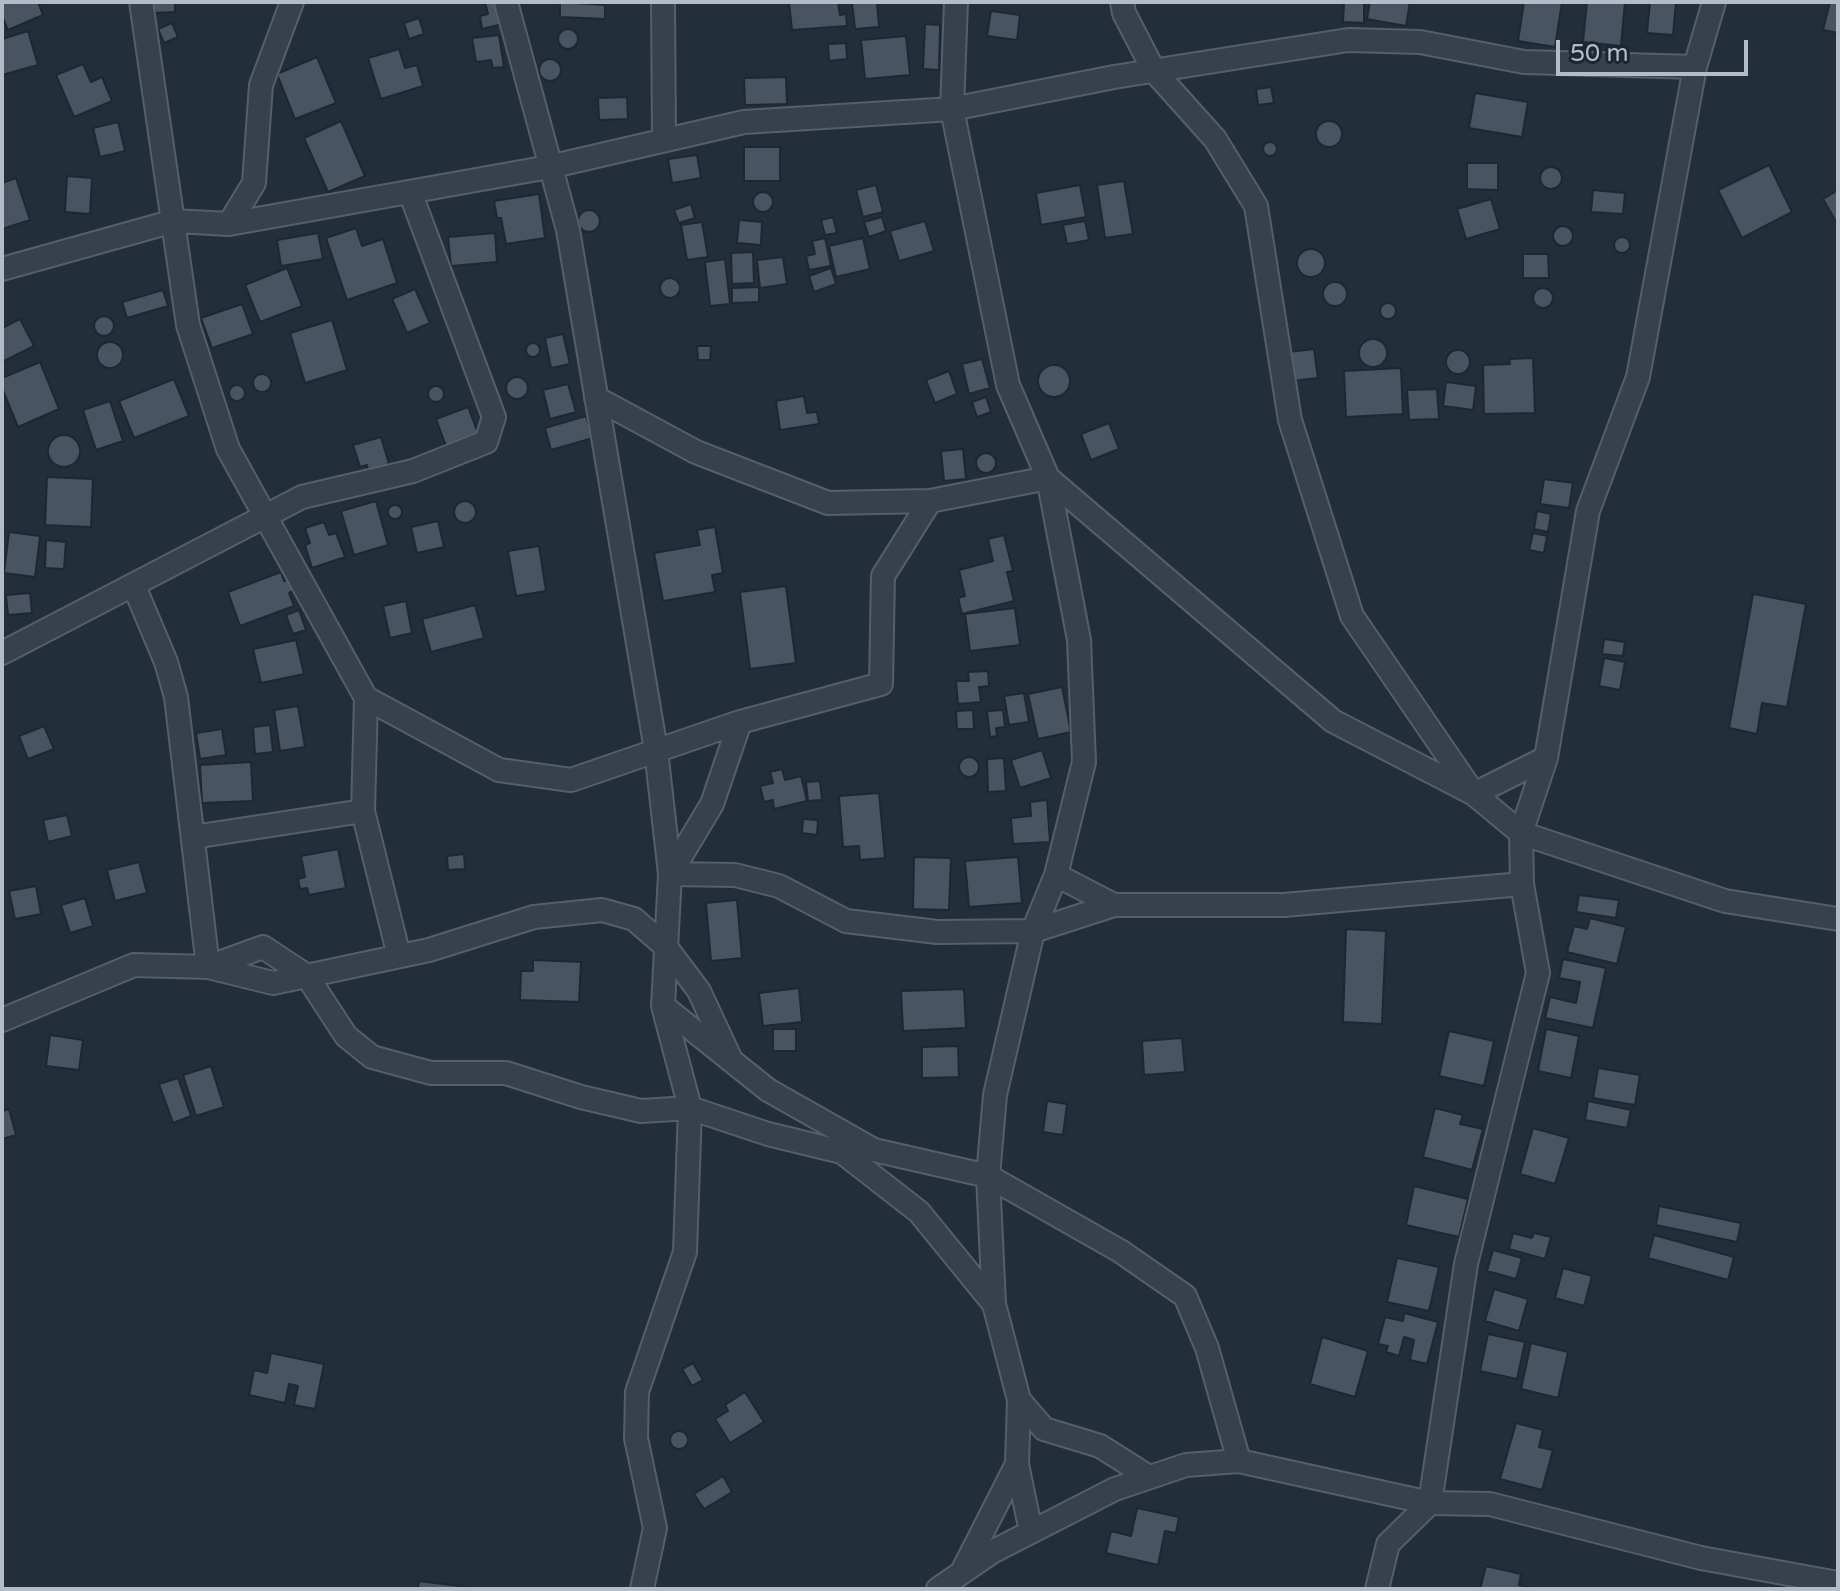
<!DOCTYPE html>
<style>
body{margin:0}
#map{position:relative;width:1840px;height:1591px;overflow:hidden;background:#232e3b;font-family:"Varela Round",sans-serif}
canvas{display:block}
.frame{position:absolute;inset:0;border:4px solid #b3bbc7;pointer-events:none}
.scale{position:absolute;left:1556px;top:40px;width:192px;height:36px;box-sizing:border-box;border:4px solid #b3bbc7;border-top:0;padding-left:10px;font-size:24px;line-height:28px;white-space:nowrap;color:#b3bbc7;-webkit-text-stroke:6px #1c2530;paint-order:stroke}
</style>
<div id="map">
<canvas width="1840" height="1591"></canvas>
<div class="frame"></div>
<div class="scale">50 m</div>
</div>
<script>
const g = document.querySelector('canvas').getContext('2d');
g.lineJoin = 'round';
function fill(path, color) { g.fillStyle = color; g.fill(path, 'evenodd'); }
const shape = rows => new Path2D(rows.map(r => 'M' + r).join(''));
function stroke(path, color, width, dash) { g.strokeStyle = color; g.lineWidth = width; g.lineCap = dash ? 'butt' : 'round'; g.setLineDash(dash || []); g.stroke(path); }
const building = shape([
 [2,2,38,2,43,15,8,30,2,16,2,2],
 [152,2,175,2,175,12,152,13,152,2],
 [485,2,498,2,503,24,482,29,480,16,488,14,485,2],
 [560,2,605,5,605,19,560,17,560,2],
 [789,2,838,2,840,15,846,14,847,26,792,30,789,2],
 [852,2,877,2,879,27,855,29,852,2],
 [1344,2,1364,2,1364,23,1343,22,1344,2],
 [1370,2,1410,2,1406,26,1367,19,1370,2],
 [1524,2,1562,2,1555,47,1518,41,1524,2],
 [1587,2,1625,2,1621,46,1583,42,1587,2],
 [1650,2,1676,2,1673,35,1647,33,1650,2],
 [1830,2,1838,2,1838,33,1823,30,1830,2],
 [991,11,1020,15,1017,40,987,36,991,11],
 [419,18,424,34,409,39,404,23,419,18],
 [172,23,178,37,164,43,158,29,172,23],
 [925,24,940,25,939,70,923,69,925,24],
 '558 39a10 10 0 1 1 20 0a10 10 0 1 1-20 0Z',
 [28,31,38,65,2,75,2,39,28,31],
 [499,35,504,67,493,68,491,60,476,62,472,38,499,35],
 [906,36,910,75,865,79,861,40,906,36],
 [846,43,847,59,829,61,828,44,846,43],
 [399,49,405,68,417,65,423,86,381,99,368,58,399,49],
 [317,57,336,103,295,119,277,74,317,57],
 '539 70a11 11 0 1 1 22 0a11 11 0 1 1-22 0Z',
 [83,64,91,82,102,77,112,101,74,117,56,75,83,64],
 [786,77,787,104,745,105,744,78,786,77],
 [1271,87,1274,103,1258,105,1256,89,1271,87],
 [1475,93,1528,102,1522,137,1469,128,1475,93],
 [627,97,628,119,599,120,598,98,627,97],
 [341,121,365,176,328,192,304,138,341,121],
 '1316 134a13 13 0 1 1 26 0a13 13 0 1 1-26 0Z',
 [118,122,125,151,100,157,93,128,118,122],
 '1263 149a7 7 0 1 1 14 0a7 7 0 1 1-14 0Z',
 [744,147,780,147,780,181,744,181,744,147],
 [697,155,701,178,672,183,668,159,697,155],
 [1467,163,1498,163,1498,190,1467,189,1467,163],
 [1769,165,1792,212,1742,238,1718,190,1769,165],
 '1540 178a11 11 0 1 1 22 0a11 11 0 1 1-22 0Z',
 [67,176,92,178,90,214,65,212,67,176],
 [16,178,30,220,2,229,2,183,16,178],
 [1124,181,1133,234,1105,238,1097,185,1124,181],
 [876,185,883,212,863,217,856,190,876,185],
 [1080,185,1086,217,1041,225,1036,193,1080,185],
 [1593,190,1625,193,1623,214,1591,212,1593,190],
 [1838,190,1838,225,1823,199,1838,190],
 '753 202a10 10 0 1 1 20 0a10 10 0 1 1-20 0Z',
 [539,194,545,238,506,244,501,218,497,218,494,201,539,194],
 [1491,199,1500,229,1466,239,1457,209,1491,199],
 [691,204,695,218,679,223,674,210,691,204],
 '578 221a11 11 0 1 1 22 0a11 11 0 1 1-22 0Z',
 [833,217,837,233,825,235,821,220,833,217],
 [882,217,886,231,869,237,864,222,882,217],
 [739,220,762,222,761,245,737,243,739,220],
 [925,221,934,251,899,261,890,231,925,221],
 [1085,221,1089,240,1067,244,1063,225,1085,221],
 [702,222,708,257,687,260,681,225,702,222],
 '1553 236a10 10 0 1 1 20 0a10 10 0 1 1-20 0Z',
 [356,228,362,246,383,239,397,283,347,300,326,238,356,228],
 [318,233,323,259,281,266,277,240,318,233],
 [495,233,497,262,451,266,448,237,495,233],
 '1614 245a8 8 0 1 1 16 0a8 8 0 1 1-16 0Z',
 [825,238,831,266,809,270,806,256,815,254,812,241,825,238],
 [863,238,870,269,836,277,829,246,863,238],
 '1297 263a14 14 0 1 1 28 0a14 14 0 1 1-28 0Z',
 [753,252,754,283,732,284,731,253,753,252],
 [1523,254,1548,254,1549,278,1523,278,1523,254],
 [783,257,787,284,760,288,757,260,783,257],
 [725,259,730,304,710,306,705,262,725,259],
 [287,268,302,306,260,322,245,285,287,268],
 [831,268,836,284,814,292,809,276,831,268],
 '660 288a10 10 0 1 1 20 0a10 10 0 1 1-20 0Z',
 '1323 294a12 12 0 1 1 24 0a12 12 0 1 1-24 0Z',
 [759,287,759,302,732,303,732,288,759,287],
 '1533 298a10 10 0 1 1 20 0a10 10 0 1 1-20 0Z',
 [415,289,430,323,407,333,392,299,415,289],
 [163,290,168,306,127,318,122,302,163,290],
 '1380 311a8 8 0 1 1 16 0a8 8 0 1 1-16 0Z',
 [242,304,253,334,212,348,201,318,242,304],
 '94 326a10 10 0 1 1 20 0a10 10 0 1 1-20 0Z',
 [20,319,34,346,2,362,2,328,20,319],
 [332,320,347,370,305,383,290,333,332,320],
 [563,334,570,364,551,368,545,338,563,334],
 '1359 353a14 14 0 1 1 28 0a14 14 0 1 1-28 0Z',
 '97 355a13 13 0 1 1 26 0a13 13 0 1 1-26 0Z',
 '526 350a7 7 0 1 1 14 0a7 7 0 1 1-14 0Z',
 [697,346,711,346,710,360,698,360,697,346],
 [1314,349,1318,378,1292,381,1288,352,1314,349],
 '1446 362a12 12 0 1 1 24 0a12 12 0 1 1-24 0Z',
 [1533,358,1535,413,1484,414,1483,365,1510,364,1509,359,1533,358],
 [982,359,990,388,969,394,962,364,982,359],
 [40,362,59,409,18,427,2,388,2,378,40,362],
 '1038 381a16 16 0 1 1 32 0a16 16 0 1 1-32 0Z',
 [1401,368,1403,414,1346,417,1344,371,1401,368],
 [949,371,957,394,935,403,926,380,949,371],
 '253 383a9 9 0 1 1 18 0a9 9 0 1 1-18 0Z',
 '506 388a11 11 0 1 1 22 0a11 11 0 1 1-22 0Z',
 [174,379,189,416,134,438,119,401,174,379],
 [1446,382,1476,386,1473,410,1443,406,1446,382],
 [568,384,576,412,550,419,543,390,568,384],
 '229 393a8 8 0 1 1 16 0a8 8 0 1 1-16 0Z',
 '428 394a8 8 0 1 1 16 0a8 8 0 1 1-16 0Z',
 [1437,389,1439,419,1409,420,1407,390,1437,389],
 [804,396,807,413,817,412,819,424,780,430,776,401,804,396],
 [986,397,991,412,977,417,972,402,986,397],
 [110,401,123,441,96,450,83,410,110,401],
 [468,407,478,433,446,446,436,419,468,407],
 [586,416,593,438,551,450,545,428,586,416],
 [1109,423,1119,449,1091,460,1081,434,1109,423],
 '48 451a16 16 0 1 1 32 0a16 16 0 1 1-32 0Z',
 [381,437,389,464,368,470,367,465,360,467,353,445,381,437],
 [963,449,966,479,944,481,941,451,963,449],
 '976 463a10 10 0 1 1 20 0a10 10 0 1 1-20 0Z',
 [47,477,93,479,91,527,45,525,47,477],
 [1544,479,1573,483,1569,508,1540,504,1544,479],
 [376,501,388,545,354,555,341,511,376,501],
 '454 512a11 11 0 1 1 22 0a11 11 0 1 1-22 0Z',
 '388 512a7 7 0 1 1 14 0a7 7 0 1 1-14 0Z',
 [1537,511,1551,514,1548,532,1534,529,1537,511],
 [438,521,444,547,417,553,411,527,438,521],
 [324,522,329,535,336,533,345,557,312,568,305,545,310,543,305,528,324,522],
 [715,527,723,573,712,575,715,592,663,601,654,553,700,545,697,530,715,527],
 [9,532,40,536,35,577,4,573,9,532],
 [1533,533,1547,536,1544,553,1529,550,1533,533],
 [1004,535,1013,571,1007,572,1014,601,962,614,958,598,965,596,959,570,993,561,988,539,1004,535],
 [46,540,66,542,64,569,45,568,46,540],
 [539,546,546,591,516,596,508,551,539,546],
 [281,572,284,581,291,578,295,590,289,593,294,606,240,626,228,592,281,572],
 [786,586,796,663,750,669,740,592,786,586],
 [30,593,32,613,8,615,6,595,30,593],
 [1753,594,1806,604,1787,707,1762,703,1757,734,1729,728,1753,594],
 [406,601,412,633,390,638,383,606,406,601],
 [475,605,484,638,431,652,422,619,475,605],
 [1015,608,1020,645,970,651,965,614,1015,608],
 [299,610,306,630,293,634,286,615,299,610],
 [1604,639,1625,642,1623,656,1602,654,1604,639],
 [296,640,304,674,261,683,253,649,296,640],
 [1604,658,1625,662,1620,690,1599,686,1604,658],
 [988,671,989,686,979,687,981,702,958,704,956,681,969,681,968,672,988,671],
 [1062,687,1071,732,1038,739,1028,694,1062,687],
 [1024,693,1029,722,1009,725,1004,696,1024,693],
 [298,706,305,747,280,751,274,710,298,706],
 [973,710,974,729,957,729,956,711,973,710],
 [1003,710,1005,727,996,728,997,736,990,737,987,711,1003,710],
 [270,725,273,752,255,754,253,727,270,725],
 [44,726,54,749,28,759,19,736,44,726],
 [222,729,226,755,200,759,196,733,222,729],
 [1042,750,1051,778,1020,788,1011,760,1042,750],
 '959 767a10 10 0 1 1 20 0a10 10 0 1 1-20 0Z',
 [1004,758,1006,791,988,792,987,759,1004,758],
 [251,762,253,801,202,803,200,765,251,762],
 [782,769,785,780,801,776,807,801,774,809,773,800,764,802,760,786,773,783,770,772,782,769],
 [820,781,822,800,808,801,806,782,820,781],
 [879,793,885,858,860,860,859,846,843,847,839,796,879,793],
 [1047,800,1050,842,1013,844,1011,818,1031,816,1030,802,1047,800],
 [67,815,72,836,48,842,43,820,67,815],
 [803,819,818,820,817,835,802,833,803,819],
 [338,849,346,888,309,895,307,888,300,889,298,879,305,877,301,856,338,849],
 [464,854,465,869,448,870,447,856,464,854],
 [914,857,951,858,949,910,913,909,914,857],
 [1018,857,1022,903,969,907,965,861,1018,857],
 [139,862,147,893,115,901,107,870,139,862],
 [36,886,41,914,15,919,9,891,36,886],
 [1579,895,1619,900,1616,918,1576,912,1579,895],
 [85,898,93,926,70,933,61,905,85,898],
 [737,900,742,958,711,961,706,903,737,900],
 [1590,918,1626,927,1617,964,1567,952,1574,926,1587,929,1590,918],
 [1346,929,1386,931,1382,1024,1343,1022,1346,929],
 [1563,959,1606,968,1593,1028,1545,1018,1550,997,1576,1003,1580,982,1559,978,1563,959],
 [533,960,581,962,579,1002,520,1000,521,971,533,971,533,960],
 [799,988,802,1022,763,1026,759,993,799,988],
 [964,989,966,1028,903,1031,901,991,964,989],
 [773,1029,796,1029,796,1051,773,1051,773,1029],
 [1546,1029,1579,1036,1571,1078,1538,1071,1546,1029],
 [1449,1031,1494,1041,1484,1086,1439,1076,1449,1031],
 [50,1035,83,1040,79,1070,46,1066,50,1035],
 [1182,1038,1185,1072,1144,1075,1142,1041,1182,1038],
 [958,1046,959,1077,922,1078,922,1047,958,1046],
 [211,1066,224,1107,196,1116,183,1075,211,1066],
 [1598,1068,1640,1075,1635,1105,1593,1098,1598,1068],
 [178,1078,191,1116,173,1123,159,1084,178,1078],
 [1047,1101,1067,1104,1063,1135,1043,1132,1047,1101],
 [1588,1101,1631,1110,1627,1128,1585,1120,1588,1101],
 [1435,1108,1463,1115,1460,1124,1483,1129,1472,1170,1423,1157,1435,1108],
 [9,1109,16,1135,2,1139,2,1111,9,1109],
 [1533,1128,1569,1138,1555,1184,1520,1174,1533,1128],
 [1414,1186,1468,1199,1459,1237,1406,1225,1414,1186],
 [1659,1206,1741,1223,1737,1242,1656,1225,1659,1206],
 [1513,1233,1532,1238,1534,1233,1551,1237,1545,1259,1509,1249,1513,1233],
 [1654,1235,1734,1257,1728,1280,1648,1258,1654,1235],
 [1493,1250,1522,1258,1516,1279,1487,1271,1493,1250],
 [1397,1258,1439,1267,1429,1311,1387,1302,1397,1258],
 [1563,1268,1592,1276,1584,1306,1555,1298,1563,1268],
 [1494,1289,1528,1299,1519,1331,1485,1321,1494,1289],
 [1404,1313,1438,1322,1427,1364,1410,1360,1414,1340,1404,1337,1399,1356,1386,1352,1388,1346,1378,1344,1385,1317,1403,1321,1404,1313],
 [1488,1334,1525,1342,1517,1379,1480,1371,1488,1334],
 [1322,1337,1368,1351,1355,1397,1310,1384,1322,1337],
 [1531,1343,1568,1352,1558,1398,1521,1389,1531,1343],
 [271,1353,324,1364,315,1409,294,1405,298,1386,289,1384,285,1403,249,1395,254,1370,267,1373,271,1353],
 [693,1363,703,1380,692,1386,682,1369,693,1363],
 [745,1392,764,1422,730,1443,715,1419,728,1411,725,1405,745,1392],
 [1516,1423,1543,1430,1539,1447,1553,1450,1542,1490,1500,1479,1516,1423],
 '670 1440a9 9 0 1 1 18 0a9 9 0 1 1-18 0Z',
 [723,1476,732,1492,704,1509,694,1494,723,1476],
 [1137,1508,1179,1517,1176,1533,1165,1531,1158,1565,1106,1553,1111,1531,1131,1536,1137,1508],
 [1486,1566,1521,1574,1519,1585,1534,1589,1480,1589,1486,1566],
 [419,1581,467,1587,467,1589,418,1589,419,1581]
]);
fill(building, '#485462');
stroke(building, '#1e2732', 2);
const minor = shape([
 [141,2,188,325,228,449,366,698,499,770,571,780,740,722],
 [506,2,568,230,656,750,670,874,663,1006,690,1108,685,1252,637,1392,636,1438,655,1528,642,1589],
 [663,2,664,139],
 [956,2,952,109,1008,385,1048,478,1079,640,1084,762,1056,875,1033,931,995,1095,988,1176,994,1304],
 [1122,2,1124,13,1154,71,1215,139,1256,206,1290,420,1352,616,1474,794,1521,833,1725,901,1838,919],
 [229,224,254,183,261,85,292,2],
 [2,269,174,221,229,224,549,167,744,122,952,109,1114,77,1348,40,1420,42,1524,62,1695,67],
 [596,398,696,452,828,503,930,501,1048,478],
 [1048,478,1333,721,1474,794,1546,758],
 [134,586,166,662,176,697,208,967,263,947,307,976,346,1036,372,1057,431,1073,506,1073,581,1097,641,1111,690,1108,768,1134,842,1152,919,1212,994,1304,1019,1400,1044,1429,1100,1446,1149,1477],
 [2,653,302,497,413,471,486,442,494,417,410,192],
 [366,698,363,811,399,956],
 [193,837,363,811],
 [670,874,735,875,779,886,846,921,937,932,1033,931,1114,905,1284,905,1522,884],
 [670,874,712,804,740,722,881,684,883,576,930,501],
 [1056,875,1114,905],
 [663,1006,768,1090,874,1150,988,1176,1120,1251,1185,1296,1207,1348,1239,1461],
 [2,1020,134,965,208,967,273,983,429,950,534,917,602,910,634,919,666,947,699,991,731,1060],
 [1019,1400,1017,1464,1031,1532],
 [963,1570,1017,1464],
 [938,1589,992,1552,1115,1489,1186,1465,1239,1461,1430,1503,1490,1504,1701,1558,1838,1583],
 [1377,1589,1388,1544,1430,1503,1466,1264,1538,973,1522,884,1521,833,1546,758,1588,511,1638,377,1695,67,1714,2]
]);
stroke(minor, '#555e69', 26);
stroke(minor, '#37404b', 22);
</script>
